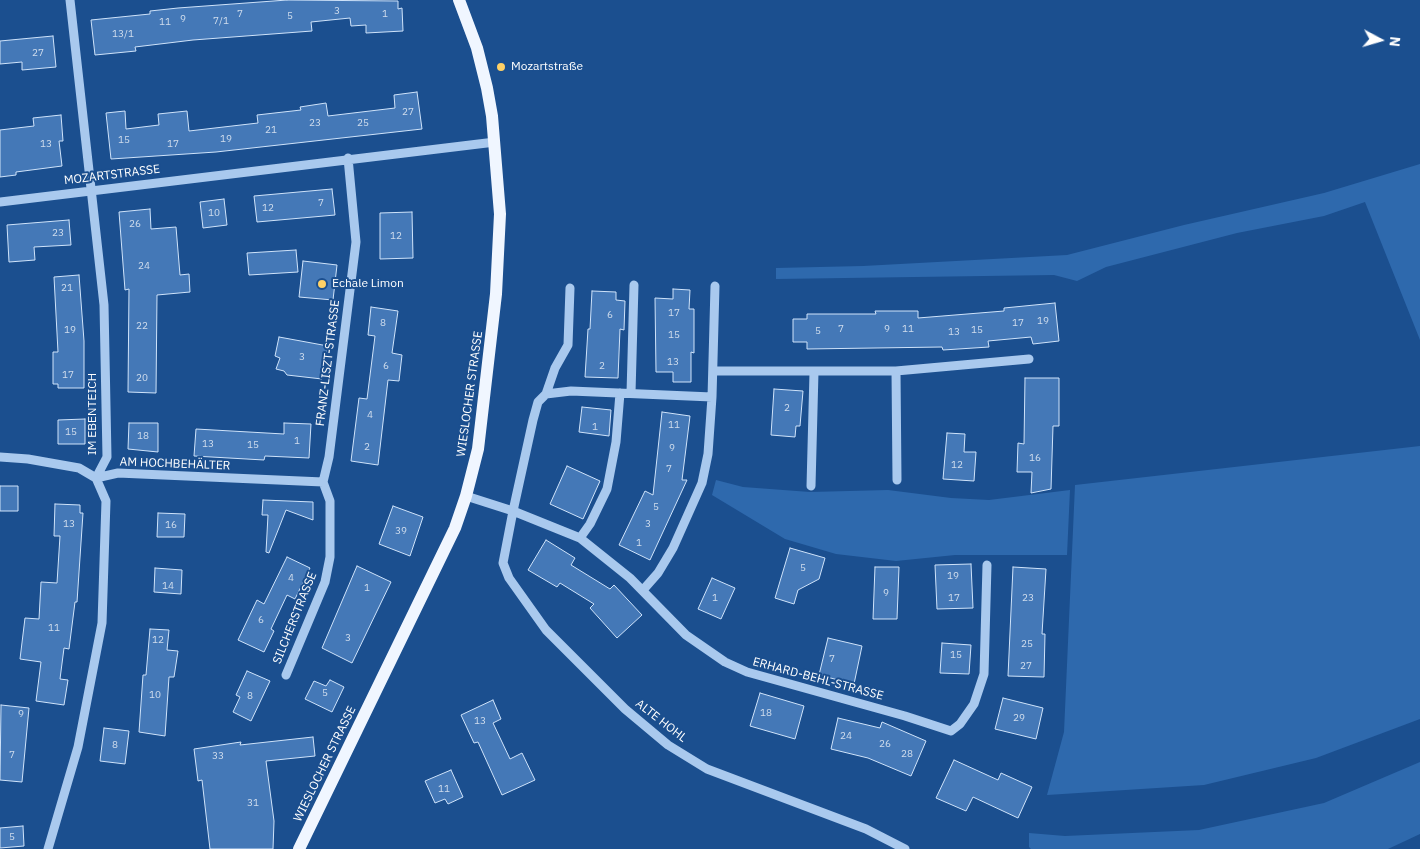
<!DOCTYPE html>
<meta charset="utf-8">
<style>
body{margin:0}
#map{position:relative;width:1420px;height:849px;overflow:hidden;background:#1b4f8f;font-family:"IBM Plex Sans",sans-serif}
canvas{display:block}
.north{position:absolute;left:1355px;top:15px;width:50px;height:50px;-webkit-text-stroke:4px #1b4f8f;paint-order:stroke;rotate:96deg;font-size:14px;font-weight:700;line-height:20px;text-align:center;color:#fff}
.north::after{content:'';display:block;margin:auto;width:18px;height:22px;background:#fff;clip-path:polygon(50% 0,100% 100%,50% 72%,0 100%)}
</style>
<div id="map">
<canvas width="1420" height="849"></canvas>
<div class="north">N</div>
</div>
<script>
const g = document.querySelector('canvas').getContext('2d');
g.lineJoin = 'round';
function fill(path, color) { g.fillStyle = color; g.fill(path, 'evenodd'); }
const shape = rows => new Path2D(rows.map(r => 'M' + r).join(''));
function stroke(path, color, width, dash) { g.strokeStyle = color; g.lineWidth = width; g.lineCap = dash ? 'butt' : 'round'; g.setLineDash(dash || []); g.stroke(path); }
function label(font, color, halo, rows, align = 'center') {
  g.font = font + ' "IBM Plex Sans",sans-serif'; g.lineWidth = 4; g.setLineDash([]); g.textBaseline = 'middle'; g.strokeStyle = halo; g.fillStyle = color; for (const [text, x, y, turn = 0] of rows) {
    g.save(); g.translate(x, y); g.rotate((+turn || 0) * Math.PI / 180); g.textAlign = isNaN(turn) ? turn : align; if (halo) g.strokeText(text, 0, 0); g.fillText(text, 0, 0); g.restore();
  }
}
fill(shape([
 [1420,164,1420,340,1365,202,1324,216,1237,233,1106,267,1077,281,1054,275,776,279,776,268,863,266,1067,255,1184,225,1324,193],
 [1420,446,1420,719,1316,758,1204,785,1047,795,1064,732,1075,485],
 [716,480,743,487,810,492,888,490,951,498,989,500,1070,490,1067,555,955,555,896,561,836,554,785,539,712,495],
 [1420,762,1420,834,1388,849,1031,849,1029,847,1029,833,1065,836,1199,830,1324,803]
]), '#2e69ad');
const building = shape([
 [287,0,398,1,398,9,402,8,403,31,366,33,366,25,351,26,350,18,311,22,312,31,193,40,135,47,136,51,95,55,91,20,150,14,150,11,178,8,287,0],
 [53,36,56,67,22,70,22,62,0,64,0,41,53,36],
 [417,92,422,129,216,152,111,159,106,113,125,111,126,129,159,125,158,114,187,111,189,131,258,123,257,115,301,110,300,107,326,103,328,116,395,108,394,95,417,92],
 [61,115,63,141,59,141,62,166,16,172,16,175,0,177,0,130,34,126,33,118,61,115],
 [332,189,335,215,257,222,254,196,332,189],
 [224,199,227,225,203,228,200,202,224,199],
 [150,209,151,229,176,227,180,275,189,274,190,292,157,295,156,393,128,392,129,289,125,290,119,212,150,209],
 [412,212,413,258,380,259,380,213,412,212],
 [69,220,71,245,34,247,35,260,9,262,7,225,69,220],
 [296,250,298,272,249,275,247,253,296,250],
 [303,261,337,265,333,300,299,297,303,261],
 [79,275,84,341,84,388,58,388,58,384,53,384,53,352,58,352,54,277,79,275],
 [673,289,690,290,689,309,694,309,694,353,691,352,691,382,673,382,673,372,656,372,655,298,673,299,673,289],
 [592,291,616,292,616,300,625,301,624,330,620,329,618,378,585,377,588,329,590,329,592,291],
 [1055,303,1059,341,1033,344,1031,337,988,341,989,347,943,350,942,347,807,349,807,342,793,342,793,319,807,319,807,314,876,314,875,311,918,311,918,318,1004,311,1004,308,1055,303],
 [371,307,398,311,392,353,402,355,399,381,388,380,378,465,351,461,359,398,367,399,375,336,368,335,371,307],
 [279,337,328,346,322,379,287,375,284,371,276,369,280,358,275,356,279,337],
 [1025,378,1059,378,1059,426,1053,426,1051,489,1031,493,1032,472,1017,472,1018,443,1024,444,1025,378],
 [774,389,803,391,800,426,796,426,795,437,771,435,774,389],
 [582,407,611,410,609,436,579,432,582,407],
 [662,412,690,416,682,480,687,480,650,560,619,545,645,491,653,495,662,412],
 [85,419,85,444,58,444,58,420,85,419],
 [129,423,158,423,158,452,128,449,129,423],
 [284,423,311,424,309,458,265,456,264,460,194,456,196,429,284,434,284,423],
 [947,433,965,434,964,452,976,452,974,481,943,479,947,433],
 [567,466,600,481,583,519,550,504,567,466],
 [0,486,18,486,18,511,0,511,0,486],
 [263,500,313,502,313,520,286,510,269,553,266,552,268,515,262,515,263,500],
 [55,504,80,505,80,513,83,513,77,602,75,602,69,649,64,648,60,679,68,680,64,705,36,701,41,662,20,659,25,618,39,619,41,582,57,583,60,536,54,536,55,504],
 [393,506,423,517,410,556,379,544,393,506],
 [158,513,185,514,184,537,157,537,158,513],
 [546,540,575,558,571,565,610,589,614,585,642,615,617,638,590,608,594,604,560,583,557,587,528,570,546,540],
 [790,548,825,558,819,579,798,590,794,604,775,598,790,548],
 [287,557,310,568,295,599,287,595,271,629,274,631,264,652,238,640,257,600,264,604,287,557],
 [971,564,973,608,937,609,935,565,971,564],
 [357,566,391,582,352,663,322,648,357,566],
 [875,567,899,567,897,619,873,619,875,567],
 [1013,567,1046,569,1042,634,1045,634,1044,677,1008,676,1013,567],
 [155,568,182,570,181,594,154,592,155,568],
 [712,578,735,588,721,619,698,609,712,578],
 [150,629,169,630,167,650,178,651,174,677,169,677,165,736,139,732,143,675,146,675,150,629],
 [828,638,862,646,854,684,819,675,828,638],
 [942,643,971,645,969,674,940,673,942,643],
 [247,671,270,681,251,721,233,712,240,697,236,695,247,671],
 [330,680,344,687,332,712,305,699,314,681,326,686,330,680],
 [760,693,804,706,795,739,750,726,760,693],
 [1003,698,1043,708,1036,739,995,729,1003,698],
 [493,700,501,719,493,723,510,759,522,753,535,780,502,795,478,742,474,743,461,715,493,700],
 [1,705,29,708,22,782,0,780,1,705],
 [838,718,880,728,882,722,926,741,911,776,868,758,831,749,838,718],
 [104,728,129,731,125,764,100,761,104,728],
 [313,737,315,756,266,761,274,821,273,849,210,849,202,780,198,781,194,749,241,742,240,745,313,737],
 [954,760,998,780,1001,773,1032,787,1018,818,973,797,966,811,936,798,954,760],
 [451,770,463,797,448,804,445,799,435,803,425,781,451,770],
 [23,826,24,846,0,848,0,828,23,826]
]);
fill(building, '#4478b7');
stroke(building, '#cfe3fa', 1);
stroke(shape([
 [0,202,495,142],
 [714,371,896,371,1029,359],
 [896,371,897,480],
 [631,393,634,285],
 [546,394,555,368,568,345,570,288],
 [712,397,571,391,546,394,538,402,533,420,513,511,503,563,509,578,546,630,625,709,668,745,707,769,866,829,905,849],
 [0,457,28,459,79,468,96,478,118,473,323,482],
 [323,482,329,457,356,242,348,158],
 [811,486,814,372],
 [466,496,513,511,580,538,630,578,686,635,725,662,747,672,905,716,951,731,960,724,974,704,984,674,987,565],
 [580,538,590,524,607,489,616,442,620,393],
 [643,590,658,573,673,548,702,483,708,454,712,397,715,286],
 [286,675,325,582,330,557,330,501,323,482],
 [48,849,78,747,102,623,106,501,96,478,107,457,104,305,70,0]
]), '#a9c9ee', 9);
stroke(shape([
 [299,849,455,528,466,496,478,449,496,294,500,214,492,116,487,88,477,48,459,0]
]), '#f0f6ff', 12);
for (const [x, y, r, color] of [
 [501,67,5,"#ffd166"],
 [322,284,5,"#ffd166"]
]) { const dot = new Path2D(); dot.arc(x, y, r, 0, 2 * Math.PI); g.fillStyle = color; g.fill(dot); stroke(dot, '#1b4f8f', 2); }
label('10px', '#d0dded', null, [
 ["3",337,11],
 ["7",240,14],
 ["1",385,14],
 ["5",290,16],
 ["9",183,19],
 ["7/1",221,21],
 ["11",165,22],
 ["13/1",123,34],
 ["27",38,53],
 ["27",408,112],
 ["23",315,123],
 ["25",363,123],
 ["21",271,130],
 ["19",226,139],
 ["15",124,140],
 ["13",46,144],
 ["17",173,144],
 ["7",321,203],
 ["12",268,208],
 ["10",214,213],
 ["26",135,224],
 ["23",58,233],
 ["12",396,236],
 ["24",144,266],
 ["21",67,288],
 ["17",674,313],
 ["6",610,315],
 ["19",1043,321],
 ["8",383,323],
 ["17",1018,323],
 ["22",142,326],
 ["7",841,329],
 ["9",887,329],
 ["11",908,329],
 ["19",70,330],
 ["15",977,330],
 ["5",818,331],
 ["13",954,332],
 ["15",674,335],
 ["3",302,357],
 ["13",673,362],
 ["6",386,366],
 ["2",602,366],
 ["17",68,375],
 ["20",142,378],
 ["2",787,408],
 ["4",370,415],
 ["11",674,425],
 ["1",595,427],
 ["15",71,432],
 ["18",143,436],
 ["1",297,441],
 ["13",208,444],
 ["15",253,445],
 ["2",367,447],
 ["9",672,448],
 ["16",1035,458],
 ["12",957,465],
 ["7",669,469],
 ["5",656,507],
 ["13",69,524],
 ["3",648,524],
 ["16",171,525],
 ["39",401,531],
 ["1",639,543],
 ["5",803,568],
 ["19",953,576],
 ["4",291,578],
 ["14",168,586],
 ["1",367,588],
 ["9",886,593],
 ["1",715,598],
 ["17",954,598],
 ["23",1028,598],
 ["6",261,620],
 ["11",54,628],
 ["3",348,638],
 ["12",158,640],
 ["25",1027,644],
 ["15",956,655],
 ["7",832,659],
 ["27",1026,666],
 ["5",325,693],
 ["10",155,695],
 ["8",250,696],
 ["18",766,713],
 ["9",21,714],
 ["29",1019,718],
 ["13",480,721],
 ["24",846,736],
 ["26",885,744],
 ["8",115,745],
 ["28",907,754],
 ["7",12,755],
 ["33",218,756],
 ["11",444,789],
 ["31",253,803],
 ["5",12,837]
]);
label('12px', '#fff', '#1b4f8f', [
 ["Mozartstraße",511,67],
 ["Echale Limon",332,284]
], 'left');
label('12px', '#fff', '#1b4f8f', [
 ["MOZARTSTRASSE",112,175,-7],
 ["FRANZ-LISZT-STRASSE",328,363,-83],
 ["WIESLOCHER STRASSE",470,394,-82],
 ["IM EBENTEICH",93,414,-90],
 ["AM HOCHBEHÄLTER",175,464,2],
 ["SILCHERSTRASSE",295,618,-68],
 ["ERHARD-BEHL-STRASSE",818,679,15],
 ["ALTE HOHL",661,721,38],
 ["WIESLOCHER STRASSE",325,764,-64]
]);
</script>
